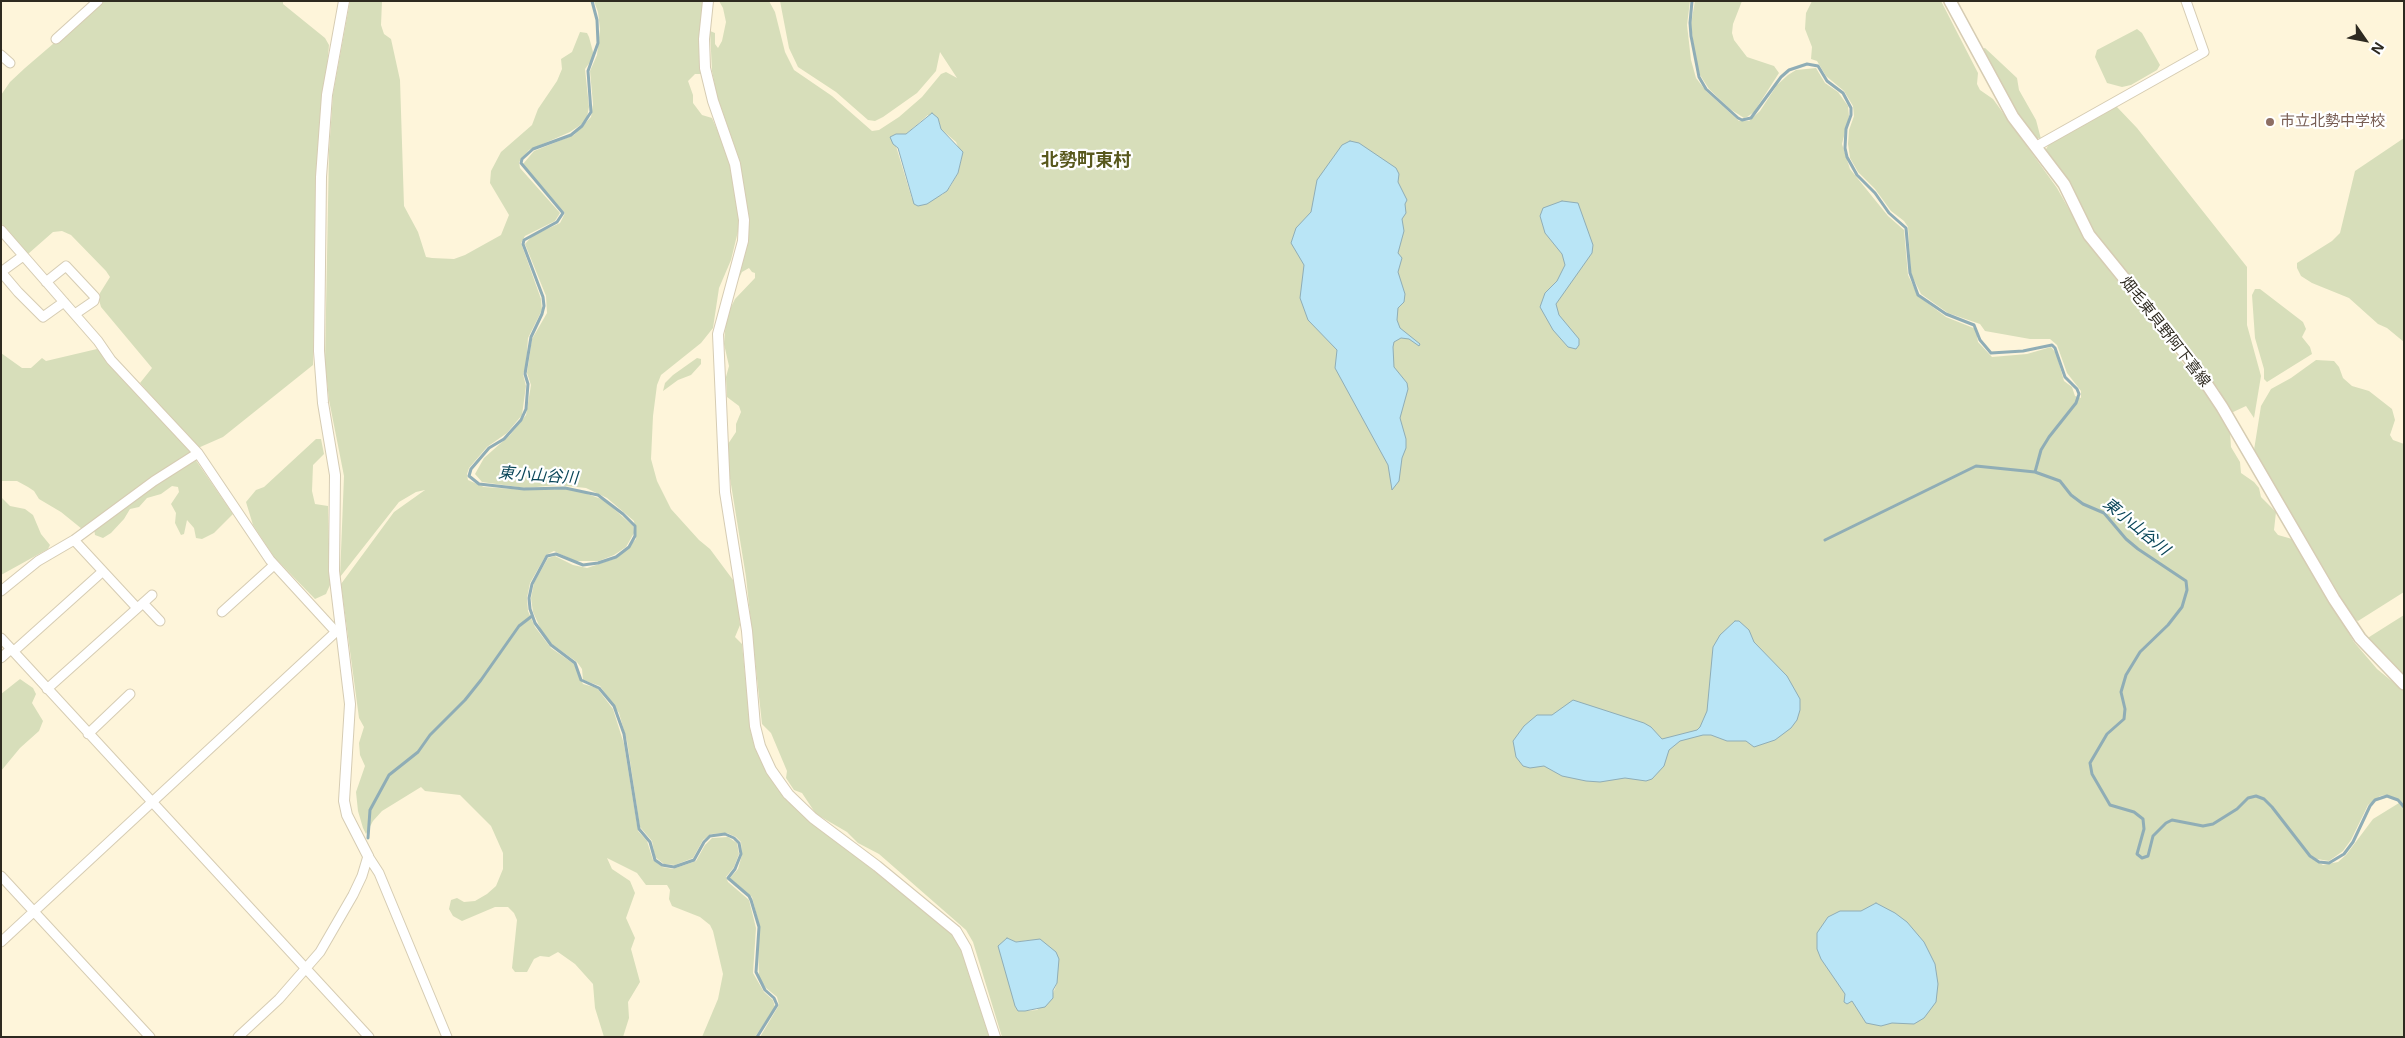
<!DOCTYPE html>
<meta charset="utf-8">
<style>
body{margin:0}
#map{position:relative;width:2405px;height:1038px;overflow:hidden;background:#fef5da;font-family:"Noto Sans",sans-serif}
canvas{display:block}
.frame{position:absolute;inset:0;border:2px solid #2e2a20;pointer-events:none}
.north{position:absolute;left:2340px;top:15px;width:50px;height:50px;-webkit-text-stroke:4px #fff;paint-order:stroke;rotate:123deg;font-size:14px;font-weight:700;line-height:20px;text-align:center;color:#2e2a20}
.north::after{content:'';display:block;margin:auto;width:18px;height:22px;background:#2e2a20;clip-path:polygon(50% 0,100% 100%,50% 72%,0 100%)}
</style>
<div id="map">
<canvas width="2405" height="1038"></canvas>
<div class="frame"></div>
<div class="north">N</div>
</div>
<script>
const g = document.querySelector('canvas').getContext('2d');
g.lineJoin = 'round';
function fill(path, color) { g.fillStyle = color; g.fill(path, 'evenodd'); }
const shape = rows => new Path2D(rows.map(r => 'M' + r).join(''));
function stroke(path, color, width, dash) { g.strokeStyle = color; g.lineWidth = width; g.lineCap = dash ? 'butt' : 'round'; g.setLineDash(dash || []); g.stroke(path); }
function label(font, color, halo, rows, align = 'center') {
  g.font = font + ' "Noto Sans","Noto Sans JP",sans-serif'; g.lineWidth = 4.5; g.setLineDash([]); g.textBaseline = 'middle'; g.strokeStyle = halo; g.fillStyle = color; for (const [text, x, y, turn = 0] of rows) {
    g.save(); g.translate(x, y); g.rotate((+turn || 0) * Math.PI / 180); g.textAlign = isNaN(turn) ? turn : align; if (halo) g.strokeText(text, 0, 0); g.fillText(text, 0, 0); g.restore();
  }
}
fill(shape([
 [103,1,283,1,283,4,325,38,329,45,317,178,313,365,223,437,198,448,140,383,152,368,101,307,99,300,100,293,110,277,106,271,71,235,62,231,53,232,28,254,1,223,1,95,10,82,25,68],
 [350,1,382,1,381,25,384,34,391,39,400,80,404,206,418,232,426,257,432,258,454,259,465,255,501,235,509,215,490,183,491,171,501,152,532,125,538,109,557,81,562,69,561,59,572,52,580,32,587,33,589,37,593,52,593,58,585,69,589,107,587,117,582,124,570,132,529,150,519,162,520,168,560,213,555,221,525,236,521,243,541,299,542,310,528,338,526,367,523,374,526,386,522,415,507,433,487,447,469,468,467,474,468,480,484,487,526,490,565,489,582,492,604,500,633,526,634,533,626,547,614,555,599,561,575,561,554,551,546,555,530,583,527,598,528,611,535,627,551,648,574,664,583,684,597,688,613,709,624,744,638,831,647,841,653,860,662,867,673,869,696,861,705,845,712,838,728,837,737,843,739,854,734,867,726,877,728,882,749,900,756,928,753,973,764,992,773,1000,775,1007,755,1037,702,1037,718,999,723,974,713,931,710,925,700,917,672,906,669,899,670,890,667,885,646,885,637,873,607,858,612,869,630,881,635,893,626,918,635,938,631,949,640,982,628,1002,629,1018,623,1037,604,1037,595,1008,593,984,575,964,558,952,549,957,540,956,534,959,527,972,515,972,512,968,517,920,514,913,508,907,495,907,462,921,453,916,449,909,451,900,457,898,464,902,475,901,487,894,496,886,503,869,503,853,491,826,460,795,425,791,421,787,382,811,373,821,366,834,363,828,358,811,356,792,365,766,360,755,359,743,364,727,359,718,341,584,394,512,425,490,416,492,399,502,340,577,344,476,329,400,325,363,329,151,333,94],
 [594,1,704,1,700,39,701,74,695,74,688,81,693,95,693,103,702,115,712,118,719,134,731,169,740,223,731,260,719,288,713,328,701,343,661,375,657,385,653,416,651,459,657,481,671,509,699,540,710,549,736,584,740,625,735,637,742,644,750,722,758,752,779,791,793,806,953,934,960,945,991,1037,760,1037,779,1005,777,997,766,988,759,978,758,944,760,928,752,897,730,878,738,869,742,855,741,842,736,837,727,833,711,834,703,840,693,858,675,865,664,864,655,857,652,841,640,827,627,741,619,713,600,686,583,680,582,669,577,662,553,645,542,632,533,612,531,598,534,583,548,558,555,556,573,565,587,568,617,558,636,539,634,521,607,498,586,488,557,485,526,488,489,483,482,482,475,474,484,458,510,435,526,415,531,385,527,373,532,339,547,313,546,296,525,244,532,236,560,223,565,213,523,164,534,151,574,135,591,117,593,104,590,71,597,55,600,29,598,12],
 [719,1,769,1,775,12,785,52,794,70,832,96,872,131,879,130,899,117,922,97,941,74,946,72,957,78,940,52,936,71,917,93,883,117,875,121,868,120,836,92,798,67,789,48,780,1,1690,1,1687,25,1691,60,1696,78,1706,91,1739,121,1749,121,1760,111,1777,85,1788,75,1796,70,1816,68,1825,83,1838,92,1848,106,1849,116,1842,144,1850,169,1888,216,1904,230,1908,275,1918,296,1946,317,1976,329,1978,342,1992,357,2027,354,2051,347,2056,353,2064,381,2072,387,2075,396,2081,398,2081,391,2067,373,2057,345,2050,339,2030,339,1985,331,1980,324,1948,313,1921,294,1911,274,1908,227,1904,221,1891,211,1875,189,1858,172,1850,158,1848,144,1849,130,1854,116,1853,106,1844,91,1826,76,1817,61,1811,59,1812,47,1805,29,1806,13,1812,1,1941,1,1978,73,1977,84,1980,90,1993,99,2057,188,2089,245,2205,391,2230,432,2231,447,2240,462,2241,473,2254,482,2259,488,2261,497,2276,512,2274,530,2278,535,2292,539,2354,642,2377,669,2404,691,2404,805,2397,799,2386,795,2380,796,2368,805,2351,840,2343,851,2329,861,2311,858,2323,865,2338,862,2346,855,2373,819,2399,803,2404,808,2404,1037,1002,1037,973,942,966,930,879,854,858,843,847,832,816,814,802,793,794,790,786,778,787,771,771,733,762,724,746,577,729,472,728,444,736,432,736,424,741,412,739,406,727,397,726,377,729,366,724,344,726,319,730,309,735,299,755,278,755,273,752,272,749,268,742,272,738,280,736,279,748,241,749,221,738,156,717,96,712,71,710,31,715,33,715,44,718,48,722,41,726,22,723,8],
 [928,115,938,118,941,129,956,142,962,156,958,173,950,187,942,195,936,196,927,203,912,199,896,146,896,134,906,134],
 [1007,938,1016,942,1031,940,1057,983,1052,996,1037,1010,1025,1011],
 [1695,1,1742,1,1733,24,1732,33,1734,40,1747,57,1774,66,1779,73,1754,112,1747,117,1744,118,1730,109,1709,89,1700,75,1695,58,1691,24],
 [2137,29,2142,33,2160,65,2157,70,2131,85,2122,87,2107,83,2095,57,2097,50],
 [1985,48,2017,78,2019,90,2036,120,2041,139,2034,137,2014,107,1983,54,1981,49],
 [2111,107,2117,107,2137,128,2247,267,2247,325,2261,376,2254,418,2246,406,2231,413,2219,390,2195,357,2093,231,2045,151,2049,144],
 [2404,138,2404,342,2387,328,2378,324,2349,298,2312,283,2301,276,2297,268,2297,263,2332,241,2340,233,2355,171],
 [2255,289,2260,289,2303,322,2306,329,2302,337,2310,347,2312,354,2267,382,2264,379,2264,369,2255,338,2252,295],
 [97,349,103,352,192,451,82,529,61,512,39,499,34,491,28,487,17,481,1,481,1,353,22,368,31,368,42,358,46,361],
 [697,358,701,359,701,364,691,375,678,380,663,391,665,383,673,375],
 [2316,360,2334,361,2339,367,2343,378,2352,386,2369,391,2392,409,2395,420,2390,435,2393,440,2404,444,2404,592,2358,621,2353,618,2254,450,2261,406,2271,389,2291,378],
 [316,439,321,439,324,454,313,465,312,491,315,504,328,506,330,585,326,594,315,599,274,557,253,525,246,502,256,490,264,487],
 [195,459,233,514,214,533,202,539,196,538,194,528,187,520,184,534,181,535,175,523,176,513,171,504,179,492,178,487,172,486,161,494,147,498,139,507,130,509,124,519,111,533,103,538,95,535,94,529,153,487],
 [1,497,10,506,25,509,33,515,41,534,50,545,48,549,1,575],
 [2404,615,2404,676,2366,639],
 [20,679,33,688,36,694,32,703,43,721,39,731,20,748,1,771,1,694]
]), '#d7deba');
const water = shape([
 [932,113,938,118,941,129,963,152,958,173,947,191,927,204,918,206,914,204,898,148,893,144,890,137,896,134,906,134,932,113],
 [1350,141,1359,143,1396,168,1399,174,1398,182,1407,200,1405,204,1406,213,1402,219,1404,231,1398,253,1402,258,1398,272,1405,294,1404,302,1398,308,1397,320,1400,328,1420,344,1419,346,1409,339,1401,338,1394,342,1393,347,1394,367,1407,383,1408,389,1400,418,1406,439,1406,448,1402,458,1399,481,1392,490,1388,465,1335,368,1337,350,1308,320,1300,298,1304,265,1291,243,1296,228,1311,212,1317,180,1342,145,1350,141],
 [1562,201,1578,203,1593,245,1592,253,1556,304,1559,315,1579,339,1579,345,1576,349,1568,347,1553,330,1540,307,1545,293,1557,281,1565,265,1562,254,1545,233,1540,216,1543,208,1562,201],
 [1735,621,1739,621,1749,630,1754,642,1787,676,1800,699,1800,710,1797,720,1791,728,1775,740,1754,747,1746,741,1727,741,1711,735,1703,735,1680,741,1669,750,1664,766,1652,779,1646,781,1625,778,1600,782,1586,781,1562,776,1544,766,1530,768,1523,766,1516,757,1513,741,1524,726,1537,715,1552,715,1573,700,1644,723,1651,727,1662,739,1697,730,1700,727,1707,711,1713,647,1720,635,1735,621],
 [1876,903,1895,913,1907,922,1924,942,1935,964,1938,984,1936,1002,1924,1018,1914,1024,1892,1023,1881,1026,1866,1023,1852,1001,1847,1004,1844,1002,1845,994,1821,959,1817,949,1817,933,1828,917,1840,911,1861,911,1876,903],
 [1007,938,1016,942,1040,939,1056,952,1059,959,1057,983,1053,990,1053,998,1045,1007,1025,1011,1018,1011,1015,1006,998,946,1007,938]
]);
fill(water, '#b9e5f6');
stroke(water, '#8fadb6', 1);
stroke(shape([
 [592,1,597,20,598,43,588,71,591,112,582,126,571,135,533,149,522,159,521,163,563,213,557,222,524,240,523,244,543,297,544,306,542,314,531,337,525,374,528,384,526,409,521,420,504,439,489,448,471,469,469,476,479,484,524,489,565,488,598,495,623,514,635,526,635,536,629,547,616,557,598,563,583,565,556,554,547,556,532,584,529,598,530,609,535,623,551,645,575,663,581,680,599,688,614,706,624,734,639,829,650,842,655,860,662,865,674,867,694,860,704,842,710,836,725,834,734,838,739,843,741,854,735,869,728,878,749,896,751,900,759,927,756,972,765,990,774,998,777,1005,757,1037],
 [1692,1,1690,23,1691,36,1699,77,1706,89,1738,118,1742,120,1751,118,1781,77,1789,70,1807,64,1818,66,1827,81,1843,93,1851,108,1851,115,1846,129,1845,148,1847,157,1857,175,1875,193,1889,213,1906,228,1910,273,1918,295,1946,314,1974,325,1980,340,1991,353,2023,351,2052,345,2055,348,2065,377,2077,389,2079,394,2076,403,2049,437,2041,450,2035,472,2060,481,2071,495,2083,504,2104,513,2126,539,2138,549,2186,581,2187,590,2182,607,2168,625,2140,652,2126,675,2121,692,2125,709,2124,719,2107,734,2090,763,2092,774,2110,805,2134,812,2143,819,2144,829,2137,854,2142,858,2148,856,2153,836,2166,823,2172,820,2203,826,2213,824,2237,809,2248,798,2256,796,2264,799,2272,807,2310,856,2319,862,2329,863,2344,854,2353,842,2370,806,2375,800,2387,796,2398,800,2404,807],
 [1825,540,1976,466,2035,472],
 [368,838,370,810,389,775,418,752,430,735,465,700,481,680,519,626,532,616]
]), '#8fadb6', 3);
const minor = shape([
 [56,39,98,1],
 [1,55,10,63],
 [2035,147,2204,52,2186,1],
 [1,230,98,341,111,360,198,453,270,560,336,632],
 [23,256,1,272,18,292,43,317,64,302],
 [46,282,66,266,95,297,94,301,75,314],
 [74,540,137,608],
 [1,591,38,561,74,540,154,481,198,453],
 [143,603,160,621],
 [222,612,274,565],
 [1,638,369,1037],
 [14,651,102,572],
 [1,658,11,649],
 [47,689,152,595],
 [88,734,130,694],
 [368,856,379,873,447,1037],
 [1,876,150,1037],
 [1,942,339,629],
 [238,1037,279,999,320,952,353,895,362,876,368,856]
]);
const tertiary = shape([
 [344,1,327,95,321,177,319,351,323,403,335,475,334,571,350,704,344,801,347,815,368,856],
 [708,1,704,39,705,68,713,101,735,164,744,220,743,241,718,334,725,492,747,631,755,726,760,746,771,770,788,794,813,818,877,866,956,931,966,948,995,1037]
]);
const secondary = shape([
 [1950,1,2013,117,2064,184,2089,235,2192,362,2222,407,2334,599,2360,638,2404,684]
]);
stroke(minor, '#d6ccb3', 11);
stroke(tertiary, '#d6ccb3', 12);
stroke(secondary, '#d6ccb3', 14);
stroke(minor, '#fff', 9);
stroke(tertiary, '#fff', 10);
stroke(secondary, '#fff', 11);
for (const [x, y, r, color] of [
 [2270,122,5,"#8d6e63"]
]) { const dot = new Path2D(); dot.arc(x, y, r, 0, 2 * Math.PI); g.fillStyle = color; g.fill(dot); stroke(dot, '#fff', 2); }
label('15px', '#785e54', '#fff', [
 ["市立北勢中学校",2280,122]
], 'left');
label('15px', '#2e2a20', '#fff', [
 ["畑毛東貝野阿下喜線",2165,332,52]
]);
label('italic 16px', '#0a4659', '#fff', [
 ["東小山谷川",538,476,4],
 ["東小山谷川",2136,527,39]
]);
label('bold 18px', '#58581d', '#fff', [
 ["北勢町東村",1086,161]
]);
</script>
